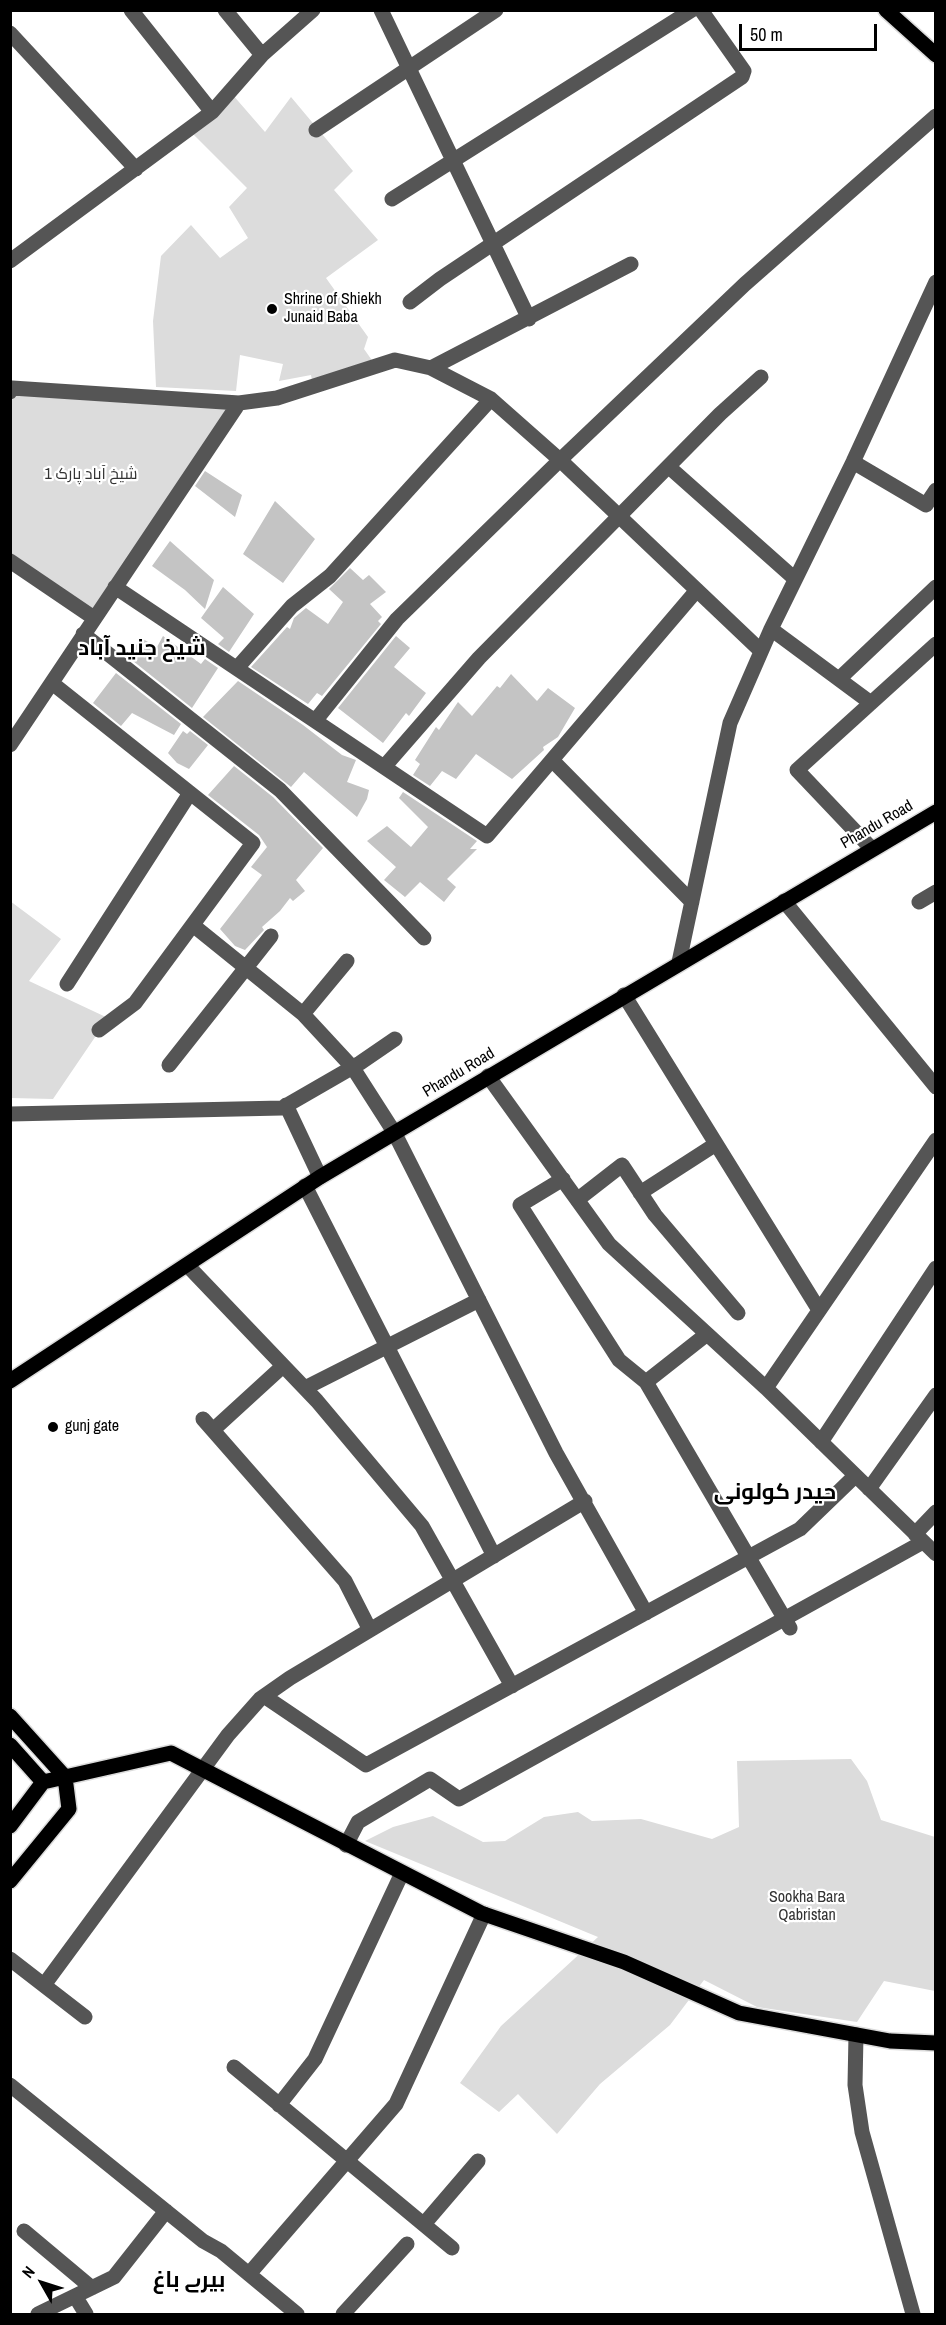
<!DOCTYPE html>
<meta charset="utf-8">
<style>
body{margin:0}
#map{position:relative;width:946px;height:2325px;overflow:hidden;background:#fff;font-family:"Archivo Narrow",sans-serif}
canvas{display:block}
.frame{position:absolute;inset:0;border:12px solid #000;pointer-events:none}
.north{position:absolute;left:12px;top:2253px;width:60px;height:60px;-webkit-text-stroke:4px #fff;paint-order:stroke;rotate:309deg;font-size:16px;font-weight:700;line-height:24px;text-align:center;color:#000}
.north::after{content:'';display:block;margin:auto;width:21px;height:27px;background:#000;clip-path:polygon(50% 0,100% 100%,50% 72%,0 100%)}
.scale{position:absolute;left:739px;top:24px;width:138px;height:27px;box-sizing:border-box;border:3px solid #000;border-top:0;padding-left:8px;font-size:18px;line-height:21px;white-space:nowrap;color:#000;-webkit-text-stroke:4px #fff;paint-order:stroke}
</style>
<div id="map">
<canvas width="946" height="2325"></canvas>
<div class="frame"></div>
<div class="north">N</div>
<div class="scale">50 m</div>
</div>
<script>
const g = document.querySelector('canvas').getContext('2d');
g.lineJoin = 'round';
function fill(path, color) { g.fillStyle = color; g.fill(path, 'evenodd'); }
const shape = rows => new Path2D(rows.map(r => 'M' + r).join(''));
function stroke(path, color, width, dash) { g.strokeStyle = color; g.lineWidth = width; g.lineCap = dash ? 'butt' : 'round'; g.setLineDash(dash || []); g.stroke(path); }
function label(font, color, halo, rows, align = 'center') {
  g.font = font + ' "Archivo Narrow",Cairo,sans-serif'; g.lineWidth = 4.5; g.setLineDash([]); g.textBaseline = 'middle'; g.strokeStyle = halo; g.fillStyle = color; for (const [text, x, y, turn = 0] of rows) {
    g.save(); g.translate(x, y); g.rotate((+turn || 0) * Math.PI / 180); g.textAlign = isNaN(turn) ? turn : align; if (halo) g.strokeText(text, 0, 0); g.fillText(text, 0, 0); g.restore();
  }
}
fill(shape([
 [232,94,265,132,291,97,353,171,334,190,378,240,326,278,368,337,364,349,376,366,313,386,311,375,279,381,283,364,240,355,236,391,156,387,153,321,161,256,191,225,220,258,248,238,229,207,247,188,193,134],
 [10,392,239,403,94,618,11,561],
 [10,901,61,939,29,981,108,1018,53,1099,11,1098],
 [851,1759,867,1781,881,1820,935,1837,935,1991,884,1981,857,2022,757,2007,704,1980,670,2025,600,2084,557,2134,518,2094,499,2112,460,2083,501,2026,598,1937,365,1841,393,1827,433,1816,483,1842,505,1841,544,1817,578,1812,592,1821,641,1819,712,1839,739,1827,737,1761]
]), '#dcdcdc');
fill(shape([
 [205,471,242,495,235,517,195,486],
 [275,501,315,539,283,583,243,554],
 [170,541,214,580,205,609,185,590,152,566],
 [350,568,363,580,369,575,386,592,370,604,382,617,378,621,381,624,322,696,317,693,308,704,251,667,287,627,290,629,294,618,306,608,328,624,343,602,329,589],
 [223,587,254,614,229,652,218,644,224,638,201,618],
 [163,636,201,664,205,659,218,668,192,708,128,657,141,638,157,647],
 [396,636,410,648,394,667,426,693,409,716,406,713,383,743,338,708],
 [116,673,181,724,174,735,132,713,121,726,93,703],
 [511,674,537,701,548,688,575,708,558,737,543,747,544,750,512,779,476,754,456,779,442,771,430,786,413,775,420,764,415,760,436,727,439,730,458,702,472,716,497,686,500,688],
 [238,681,303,725,342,755,356,760,347,782,369,790,367,799,357,817,304,772,291,787,203,717],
 [183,731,187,734,190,731,208,745,189,769,177,763,168,753],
 [234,766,273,797,323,848,296,880,305,891,293,901,290,898,280,911,262,927,264,930,245,950,235,946,220,929,262,875,251,867,267,847,259,835,208,795],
 [403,792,477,841,470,849,477,849,447,879,456,887,444,902,420,882,405,897,384,880,396,867,367,841,387,826,411,847,428,827,399,798]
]), '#c4c4c4');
const major = shape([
 [886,10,936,55],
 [10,1381,320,1177,936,812],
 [10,1716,65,1777,69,1809,10,1881],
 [10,1745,43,1782],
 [43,1782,171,1753,481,1913,624,1962,739,2013,890,2041,936,2043],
 [10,1826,43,1782]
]);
stroke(major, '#dbdbdb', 18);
stroke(shape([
 [131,10,212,112],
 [225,10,262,55],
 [381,10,529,319],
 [10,33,136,169],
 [316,130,496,10],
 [392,199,692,10],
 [10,261,212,112,262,55,313,10],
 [410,302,440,279,742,77,744,71,701,10],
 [431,368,491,399,560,460,761,651],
 [10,392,12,388,239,403],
 [853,462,926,505,936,490],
 [669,467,795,579],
 [10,561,94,618],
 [115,587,487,836,697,590],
 [771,629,871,703],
 [83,634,280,790,424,938],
 [237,668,292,606,330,576,491,399],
 [840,678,936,587],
 [52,683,253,843,135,1003,99,1030],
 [315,721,397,619,560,460,745,284,936,116],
 [10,745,239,403,277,398,395,360,431,368,631,264],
 [552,760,692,902],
 [384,767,479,658,720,414,761,377],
 [872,849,797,770,936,644],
 [784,901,936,1087],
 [919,902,936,892],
 [194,926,303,1014,353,1068,394,1132,556,1453,646,1613],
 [679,962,730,723,771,629,853,462,936,282],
 [67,984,190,793],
 [624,995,819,1310],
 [303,1014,347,961],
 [169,1065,271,936],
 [488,1076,609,1244,766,1388,936,1554],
 [286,1105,320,1177],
 [10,1114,282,1108,360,1063,395,1039],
 [563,1179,520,1205,619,1360,646,1382],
 [305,1186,494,1556],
 [640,1193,716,1144],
 [577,1200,622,1165,655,1215,738,1313],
 [187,1265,317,1401,422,1526,512,1686],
 [707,1334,646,1382,790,1628],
 [305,1388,479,1300],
 [766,1388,936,1140],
 [203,1419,345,1581,370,1630],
 [213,1430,283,1366],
 [821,1442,936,1268],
 [869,1489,936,1395],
 [915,1534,936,1512],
 [264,1696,366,1765,800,1529,855,1476],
 [346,1845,358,1822,430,1779,459,1799,923,1542],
 [10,1959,85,2017],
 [44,1985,228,1735,260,1699,290,1678,585,1501],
 [856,2035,855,2085,862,2132,913,2314],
 [234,2067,452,2248],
 [10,2085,203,2241,221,2251,297,2314],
 [279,2105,315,2059,402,1873],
 [424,2224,478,2161],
 [24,2231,92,2288],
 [249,2274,396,2104,484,1914],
 [75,2296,86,2314],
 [38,2314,114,2277,166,2211],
 [343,2314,407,2244]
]), '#555', 15);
stroke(major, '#000', 15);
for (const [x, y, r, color] of [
 [272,309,6,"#000"],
 [53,1427,6,"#000"]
]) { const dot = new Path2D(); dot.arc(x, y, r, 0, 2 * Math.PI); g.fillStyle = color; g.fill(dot); stroke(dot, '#fff', 2); }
label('16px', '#000', '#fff', [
 ["Shrine of Shiekh",284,300],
 ["Junaid Baba",284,318],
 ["gunj gate",65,1427]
], 'left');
label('16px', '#333', '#fff', [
 ["شیخ آباد پارک 1",91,475],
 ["Sookha Bara",807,1898],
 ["Qabristan",807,1916]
]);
label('16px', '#000', '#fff', [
 ["Phandu Road",877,825,-30],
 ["Phandu Road",459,1073,-31]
]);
label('bold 22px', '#000', '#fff', [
 ["شیخ جنید آباد",142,649],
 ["حیدر کولونی",775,1493],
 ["بیرے باغ",189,2281]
]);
</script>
